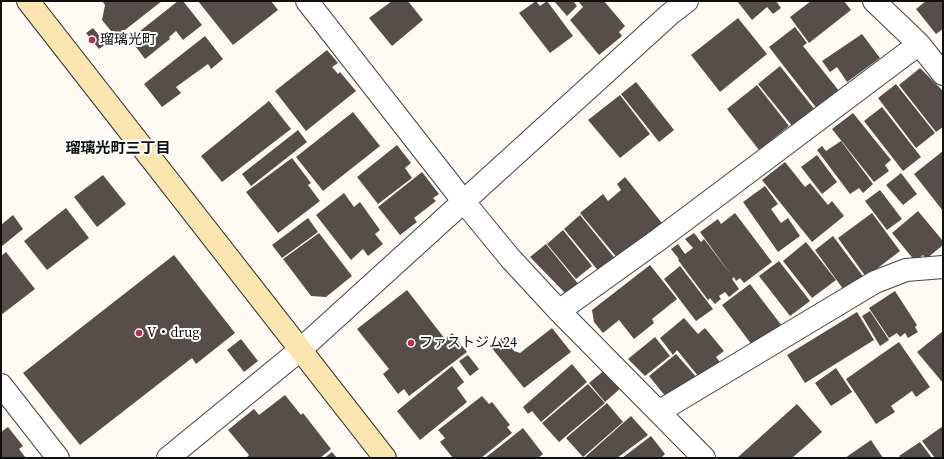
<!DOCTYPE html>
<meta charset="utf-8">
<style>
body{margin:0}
#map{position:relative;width:944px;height:459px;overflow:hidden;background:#fef9f2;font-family:"Source Serif 4",serif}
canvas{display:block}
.frame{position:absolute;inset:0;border:2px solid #0f0f0f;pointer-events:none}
</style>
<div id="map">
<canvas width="944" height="459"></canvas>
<div class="frame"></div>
</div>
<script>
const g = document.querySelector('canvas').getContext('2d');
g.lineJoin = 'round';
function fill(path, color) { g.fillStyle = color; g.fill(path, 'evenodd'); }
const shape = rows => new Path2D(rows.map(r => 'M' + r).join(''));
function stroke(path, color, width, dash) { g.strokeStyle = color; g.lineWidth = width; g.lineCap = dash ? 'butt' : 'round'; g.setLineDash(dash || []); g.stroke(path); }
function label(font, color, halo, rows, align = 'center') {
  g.font = font + ' "Source Serif 4","Noto Sans JP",serif'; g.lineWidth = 4; g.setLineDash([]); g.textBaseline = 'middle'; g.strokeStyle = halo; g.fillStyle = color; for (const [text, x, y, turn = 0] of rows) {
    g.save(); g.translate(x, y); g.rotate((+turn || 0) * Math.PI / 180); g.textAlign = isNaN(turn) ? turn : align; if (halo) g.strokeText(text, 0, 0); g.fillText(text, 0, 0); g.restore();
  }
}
fill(shape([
 [102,1,162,1,116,37,102,20,105,5],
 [178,1,183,1,202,25,183,40,176,31,169,37,170,39,145,59,130,39],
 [198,1,271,1,278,10,233,45],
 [392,1,408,1,423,20,392,46,369,18],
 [536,1,540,6,547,1,573,36,550,53,519,13],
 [554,1,573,1,577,6,567,16],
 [578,1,604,1,625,26,619,32,622,36,599,55,570,20,583,7],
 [737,1,776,1,781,8,773,14,767,7,752,20],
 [811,1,844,1,851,10,809,43,790,17],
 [926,1,943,1,943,29,936,34,916,9],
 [738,18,767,54,720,92,691,55],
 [795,27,807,43,803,46,840,92,818,110,769,47],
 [93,28,106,44,99,49,86,33],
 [862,34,880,58,847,82,837,67,830,72,822,61],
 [205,36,223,59,211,69,208,64,176,87,181,93,162,107,144,84],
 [327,50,338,63,332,67,338,74,340,72,356,91,306,131,275,91],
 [780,66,815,110,793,127,758,84],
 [920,68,943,91,943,127,936,132,899,85],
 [636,82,674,130,659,142,621,94],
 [896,84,935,133,916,148,878,98],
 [757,85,789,126,759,150,727,109],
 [620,95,650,134,620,158,588,120],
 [269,101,291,129,222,182,201,156],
 [882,107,921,157,903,171,864,121],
 [353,112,380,146,323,191,296,157],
 [853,113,891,160,885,165,889,171,874,182,832,129],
 [298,130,307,142,251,186,242,174],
 [841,141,873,184,863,193,859,188,850,194,817,150,822,146,826,151],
 [397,145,411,163,405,168,412,178,378,204,357,177],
 [943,151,943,211,914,174],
 [817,155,837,182,822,194,801,167],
 [292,158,311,183,308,185,320,201,278,233,246,192],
 [785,162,805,187,810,183,828,205,832,201,844,216,812,242,762,180],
 [422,172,439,194,433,198,436,201,414,218,417,222,400,235,378,207],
 [901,173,917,194,903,205,886,185],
 [103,175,126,204,97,227,74,197],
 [625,177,662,223,618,259,580,213,603,194,608,201,621,190,617,184],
 [765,186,778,204,771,209,781,223,788,218,800,236,778,252,743,202],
 [880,190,902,219,887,230,865,201],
 [344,193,354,207,360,202,380,230,375,234,383,244,368,256,363,249,351,260,316,215],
 [66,208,89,238,47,270,24,241],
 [918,211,943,241,943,245,926,259,923,255,915,261,892,233],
 [735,213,772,262,744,283,740,278,736,281,734,277,732,279,739,289,729,297,725,292,719,296,721,299,715,304,710,298,708,300,678,260,679,259,671,249,678,244,685,254,693,248,685,239,694,233,701,242,704,239,732,276,700,232,718,219,721,224],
 [872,213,900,251,866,277,838,238],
 [13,215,23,229,1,247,1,229,2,228,1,225],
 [580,215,617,261,601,274,564,229],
 [308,218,318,232,282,258,272,245],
 [563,230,592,266,576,279,547,244],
 [319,233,352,276,326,297,311,296,283,259],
 [833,236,865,279,846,293,815,250],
 [806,242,836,280,812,298,783,261],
 [546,244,584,291,566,294,530,257],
 [6,252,35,289,1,315,1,256],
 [174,255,235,333,196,364,192,358,80,445,23,373],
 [779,261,810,301,790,316,759,276],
 [650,265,677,299,652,319,654,323,634,339,619,320,603,333,594,322,592,310],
 [680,266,713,309,696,321,664,279],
 [750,284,785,330,755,349,722,305],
 [407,290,445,339,452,333,467,352,409,396,404,389,398,394,383,374,389,369,357,329],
 [895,291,917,325,915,327,918,332,908,338,905,333,900,337,897,333,889,338,869,308],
 [870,311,889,340,880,346,862,316],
 [857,312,874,340,805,383,787,355],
 [684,318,698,334,705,328,724,351,716,357,722,365,702,381,677,350,673,355,660,338],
 [552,328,571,352,524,388,491,347,503,337,514,351,520,353],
 [943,331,943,383,917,352],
 [655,337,670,356,645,376,628,359],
 [241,339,258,361,244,372,227,350],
 [899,342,930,387,916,397,912,391,891,406,895,412,876,424,846,379],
 [676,354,698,379,679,395,674,389,666,397,649,376],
 [468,355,479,369,470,376,459,361],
 [572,364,587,382,541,422,532,411,528,414,523,407],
 [452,366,464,382,457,388,467,402,420,440,397,411],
 [836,368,852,392,831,406,815,383],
 [606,369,622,387,605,402,589,383],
 [588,384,605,403,559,442,542,423],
 [285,395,301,415,303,413,331,449,320,458,246,458,249,455,228,430,254,409,259,415],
 [482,396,489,404,492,402,510,425,507,427,512,433,481,458,453,458,440,442,445,438,438,430],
 [607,403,623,422,583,457,566,438],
 [797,404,822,432,792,458,737,458],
 [631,416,648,435,617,458,584,458],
 [943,426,943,458,935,458,922,441],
 [8,427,23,446,19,449,26,458,1,458,1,432],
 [523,428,543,454,538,458,485,458],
 [651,436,665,454,661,458,622,458],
 [871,440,883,458,845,458],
 [920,442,932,458,901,458,899,456],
 [332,452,337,458,324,458]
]), '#574e4c');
const street = shape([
 [307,1,464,202,510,258,559,311,704,458],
 [874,1,919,44,943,74],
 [559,311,658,240,919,44],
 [1,385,58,458],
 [660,411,875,282,906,270,943,267],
 [168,458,300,350,670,14,687,1]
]);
const secondary = shape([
 [28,1,385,458]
]);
stroke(street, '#424242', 24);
stroke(secondary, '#313131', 24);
stroke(street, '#fff', 22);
stroke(secondary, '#fae5b1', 22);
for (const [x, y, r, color] of [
 [92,40,4,"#b82e4e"],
 [139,333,4,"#b82e4e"],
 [411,343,4,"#b82e4e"]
]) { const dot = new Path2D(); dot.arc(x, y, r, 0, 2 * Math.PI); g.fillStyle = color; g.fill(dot); stroke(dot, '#fff', 1.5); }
label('14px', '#0f0f0f', '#fff', [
 ["瑠璃光町",100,40],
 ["V・drug",147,333],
 ["ファストジム24",419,343]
], 'left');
label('bold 15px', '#0f0f0f', '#fff', [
 ["瑠璃光町三丁目",118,149]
]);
</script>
